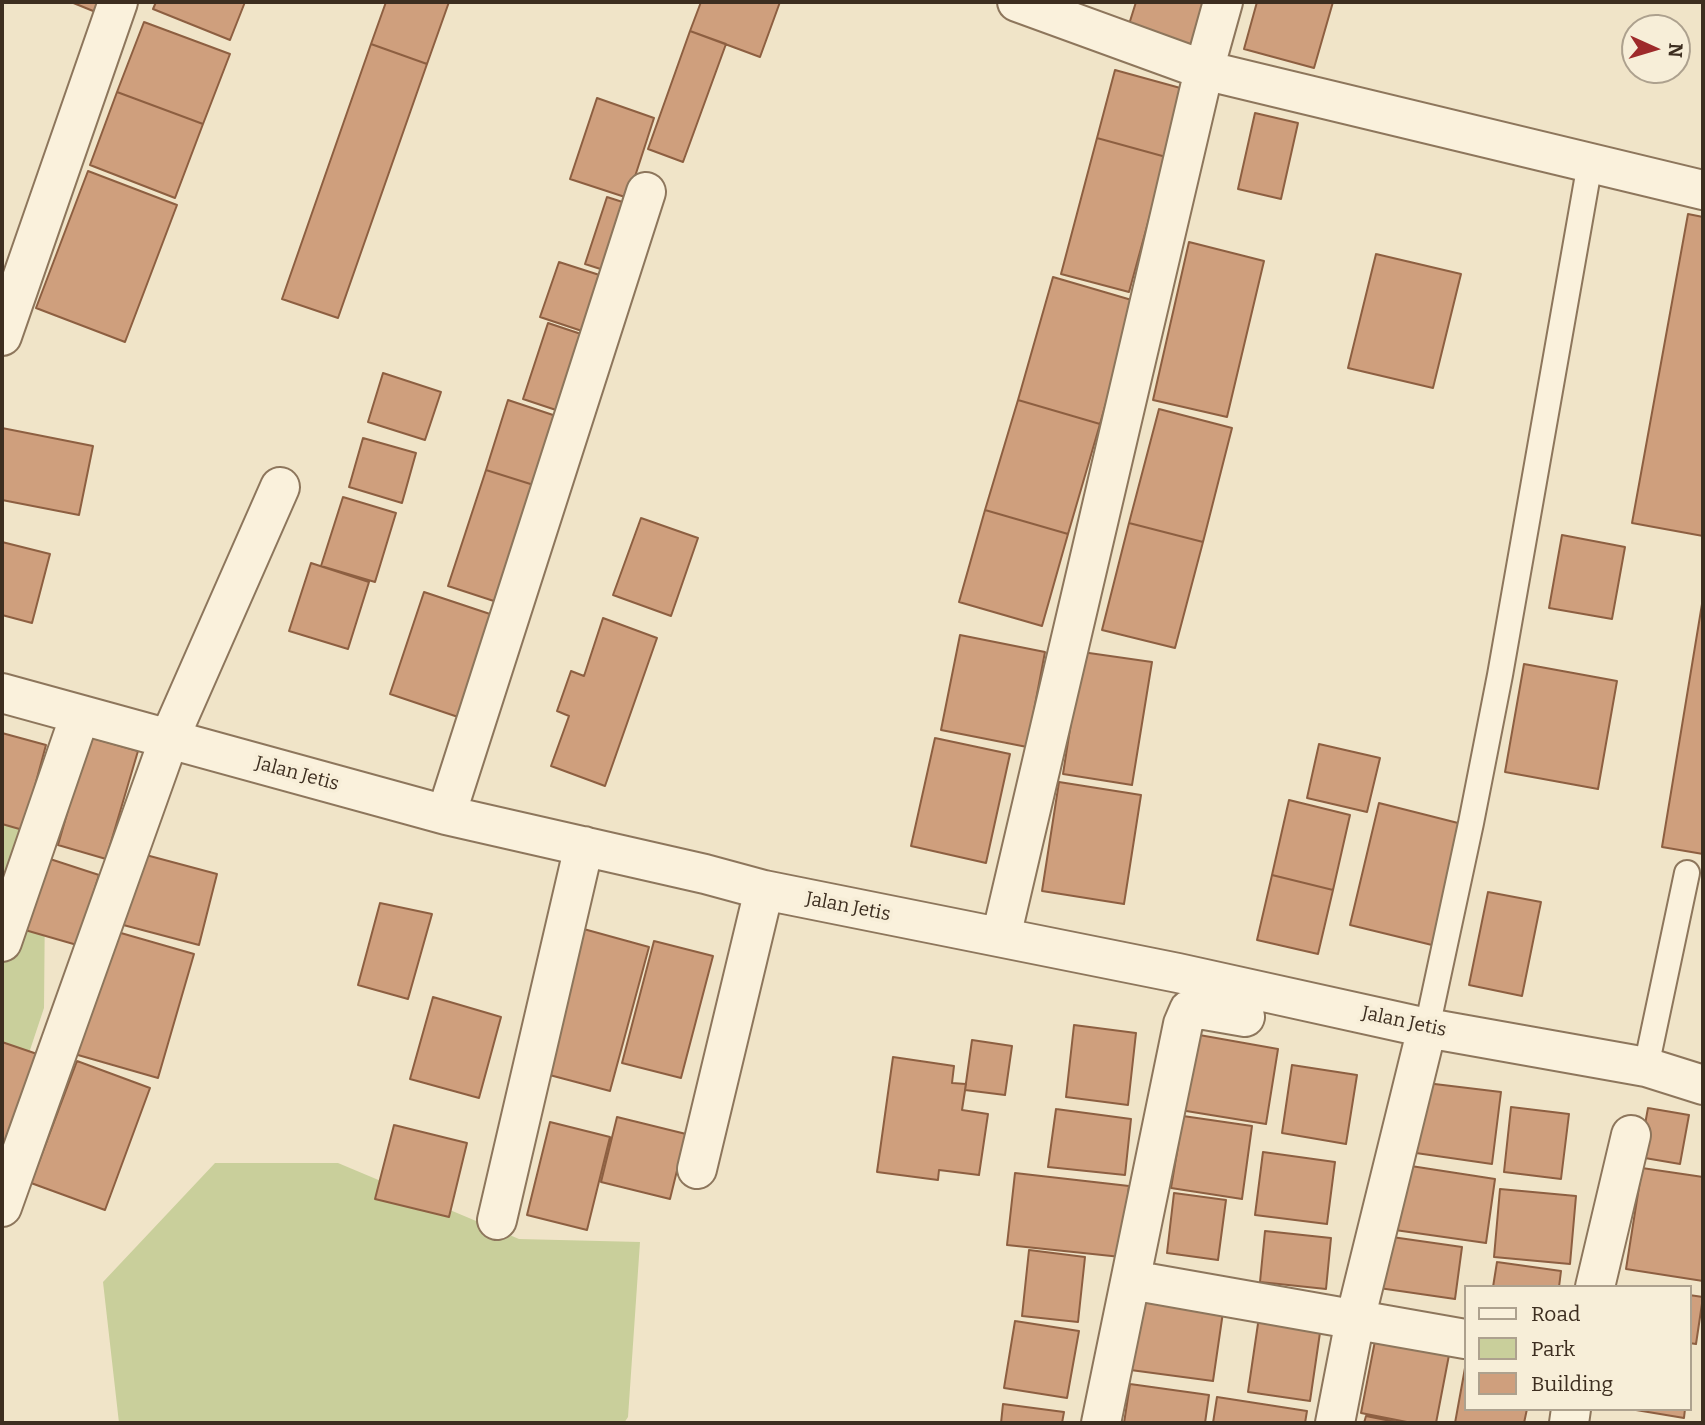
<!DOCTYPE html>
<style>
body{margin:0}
#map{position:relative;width:1705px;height:1425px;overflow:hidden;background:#f0e4c8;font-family:Bitter,serif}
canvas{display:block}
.frame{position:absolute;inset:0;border:4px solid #3d2e20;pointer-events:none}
.legend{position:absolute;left:1464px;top:1285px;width:228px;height:126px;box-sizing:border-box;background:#f7eed8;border:2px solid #ada18e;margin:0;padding:9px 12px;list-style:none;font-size:21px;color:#3d2e20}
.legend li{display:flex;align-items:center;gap:14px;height:35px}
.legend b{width:35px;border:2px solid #ada18e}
.north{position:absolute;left:1621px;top:14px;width:70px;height:70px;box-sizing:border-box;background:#f7eed8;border:2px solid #ada18e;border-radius:50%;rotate:94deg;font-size:19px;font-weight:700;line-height:28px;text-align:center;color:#3d2e20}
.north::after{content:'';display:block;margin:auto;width:24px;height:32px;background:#9e2a2b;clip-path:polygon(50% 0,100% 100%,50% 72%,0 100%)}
</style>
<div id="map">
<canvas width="1705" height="1425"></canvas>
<div class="frame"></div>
<ul class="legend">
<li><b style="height:9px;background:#faf1dc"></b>Road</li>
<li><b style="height:19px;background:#c9cf9b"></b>Park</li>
<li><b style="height:19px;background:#cf9f7d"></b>Building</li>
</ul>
<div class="north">N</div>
</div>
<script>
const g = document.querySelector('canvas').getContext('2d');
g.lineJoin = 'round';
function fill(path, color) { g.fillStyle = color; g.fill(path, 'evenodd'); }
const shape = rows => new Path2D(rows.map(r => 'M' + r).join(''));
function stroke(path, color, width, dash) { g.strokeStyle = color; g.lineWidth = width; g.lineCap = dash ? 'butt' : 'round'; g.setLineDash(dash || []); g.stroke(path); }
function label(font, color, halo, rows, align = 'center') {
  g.font = font + ' Bitter,serif'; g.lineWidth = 7; g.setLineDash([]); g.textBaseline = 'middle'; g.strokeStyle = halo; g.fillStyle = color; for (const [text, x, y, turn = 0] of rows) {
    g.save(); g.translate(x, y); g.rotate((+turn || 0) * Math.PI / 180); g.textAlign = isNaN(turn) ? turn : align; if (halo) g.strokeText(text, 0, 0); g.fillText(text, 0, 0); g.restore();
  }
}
fill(shape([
 [2,771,7,798,45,898,44,1008,2,1134],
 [215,1163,338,1163,519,1239,640,1242,628,1417,624,1423,119,1423,103,1282]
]), '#c9cf9b');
const building = shape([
 [71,2,109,2,103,15,71,2],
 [156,2,245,2,230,40,153,9,156,2],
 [386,2,449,2,427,64,371,44,386,2],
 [701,2,780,2,760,57,690,31,701,2],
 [1136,2,1213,2,1196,55,1126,34,1136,2],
 [1257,2,1333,2,1314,68,1244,49,1257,2],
 [144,22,230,54,203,124,117,92,144,22],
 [690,31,726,44,683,162,648,149,690,31],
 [371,44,427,64,338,318,282,299,371,44],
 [1115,70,1184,89,1166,157,1097,138,1115,70],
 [117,92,203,124,175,198,90,165,117,92],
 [597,98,654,118,628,198,570,179,597,98],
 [1255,113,1298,123,1281,199,1238,189,1255,113],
 [1097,138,1166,157,1129,292,1061,274,1097,138],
 [88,171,177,205,125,342,36,308,88,171],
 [607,197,638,207,616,274,585,264,607,197],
 [1688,214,1703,217,1703,536,1632,523,1688,214],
 [1189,242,1264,261,1227,417,1153,400,1189,242],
 [1376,254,1461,274,1433,388,1348,368,1376,254],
 [559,262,615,280,597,336,540,317,559,262],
 [1053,277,1135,301,1100,424,1018,400,1053,277],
 [548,323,596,339,571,415,523,399,548,323],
 [383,373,441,392,425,440,368,422,383,373],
 [508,400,562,418,540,487,486,470,508,400],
 [1018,400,1100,424,1068,534,985,510,1018,400],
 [1159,409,1232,428,1203,542,1129,523,1159,409],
 [2,428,93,446,79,515,2,500,2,428],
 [363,438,416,453,402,503,349,487,363,438],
 [486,470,540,487,503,604,448,586,486,470],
 [343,497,396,513,375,582,321,566,343,497],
 [985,510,1068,534,1042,626,959,602,985,510],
 [641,518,698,538,671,616,613,595,641,518],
 [1129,523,1203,542,1175,648,1102,630,1129,523],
 [1562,535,1625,547,1612,619,1549,608,1562,535],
 [2,542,50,554,32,623,2,615,2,542],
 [311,563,369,582,348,649,289,631,311,563],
 [424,592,499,617,464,719,390,694,424,592],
 [1703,598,1703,854,1662,847,1703,598],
 [603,618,657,638,605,786,551,766,569,716,557,711,571,671,584,676,603,618],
 [960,635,1045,652,1027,747,941,730,960,635],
 [1082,652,1152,662,1132,785,1063,774,1082,652],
 [1524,664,1617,681,1598,789,1505,772,1524,664],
 [2,733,46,745,23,830,2,824,2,733],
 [89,737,138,751,106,859,58,845,89,737],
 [935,738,1010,754,986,863,911,846,935,738],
 [1319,744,1380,758,1367,812,1307,798,1319,744],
 [1059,782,1141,795,1124,904,1042,891,1059,782],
 [1289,800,1350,815,1333,890,1272,875,1289,800],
 [1379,803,1462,824,1432,945,1350,925,1379,803],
 [131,851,217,874,199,945,112,922,131,851],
 [47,858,99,875,77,945,25,930,47,858],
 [1272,875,1333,890,1318,954,1257,940,1272,875],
 [1488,892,1541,902,1522,996,1469,985,1488,892],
 [380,903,432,914,408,999,358,985,380,903],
 [580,928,649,947,610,1091,542,1073,580,928],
 [107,929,194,954,158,1078,71,1053,107,929],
 [654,941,713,956,681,1078,622,1063,654,941],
 [433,997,501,1017,479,1098,410,1079,433,997],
 [1074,1025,1136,1033,1128,1105,1066,1097,1074,1025],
 [1188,1033,1278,1049,1266,1124,1174,1109,1188,1033],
 [972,1040,1012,1046,1005,1095,965,1090,972,1040],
 [2,1042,40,1055,2,1155,2,1042],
 [893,1057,954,1066,952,1083,966,1084,962,1110,988,1114,979,1175,939,1170,938,1180,877,1172,893,1057],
 [77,1061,150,1088,105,1210,31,1183,77,1061],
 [1292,1065,1357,1075,1346,1144,1282,1133,1292,1065],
 [1418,1082,1501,1092,1492,1164,1409,1152,1418,1082],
 [1511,1107,1569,1114,1561,1179,1504,1172,1511,1107],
 [1648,1108,1689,1115,1680,1164,1639,1157,1648,1108],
 [1056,1109,1131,1119,1125,1175,1048,1167,1056,1109],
 [1183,1116,1252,1126,1242,1199,1171,1188,1183,1116],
 [617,1117,686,1134,670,1199,601,1182,617,1117],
 [550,1122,610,1137,587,1230,527,1215,550,1122],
 [394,1125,467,1143,449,1217,375,1199,394,1125],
 [1263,1152,1335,1162,1327,1224,1255,1215,1263,1152],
 [1398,1164,1495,1179,1486,1243,1388,1229,1398,1164],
 [1642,1168,1703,1177,1703,1281,1626,1269,1642,1168],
 [1015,1173,1129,1186,1121,1257,1007,1245,1015,1173],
 [1500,1189,1576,1196,1570,1264,1494,1257,1500,1189],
 [1174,1193,1226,1200,1218,1260,1167,1253,1174,1193],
 [1265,1231,1331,1238,1326,1289,1260,1282,1265,1231],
 [1385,1236,1462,1247,1455,1299,1379,1288,1385,1236],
 [1029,1250,1085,1257,1078,1322,1022,1316,1029,1250],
 [1497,1262,1561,1271,1559,1287,1493,1287,1497,1262],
 [1689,1295,1703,1297,1696,1344,1689,1343,1689,1295],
 [1132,1299,1223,1312,1213,1381,1123,1369,1132,1299],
 [1260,1310,1322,1319,1310,1401,1248,1392,1260,1310],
 [1015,1321,1079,1331,1067,1398,1004,1388,1015,1321],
 [1375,1341,1449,1355,1436,1423,1412,1423,1361,1413,1375,1341],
 [1465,1368,1465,1409,1527,1409,1524,1423,1455,1423,1465,1368],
 [1130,1384,1209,1395,1205,1423,1124,1423,1130,1384],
 [1217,1397,1307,1411,1305,1423,1213,1423,1217,1397],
 [1003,1404,1064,1412,1062,1423,1001,1423,1003,1404],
 [1630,1409,1685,1409,1684,1418,1630,1409],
 [1366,1416,1401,1423,1364,1423,1366,1416]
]);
fill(building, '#cf9f7d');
stroke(building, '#8d5f41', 2);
const service = shape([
 [1427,1028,1471,823,1500,675,1590,163],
 [1646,1067,1687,873]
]);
const minor = shape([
 [1017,2,1204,70,1703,190],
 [2,336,118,2],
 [2,693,446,815,705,874,764,890,1178,973,1427,1028,1646,1067,1703,1085],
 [446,815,646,192],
 [1001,937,1204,70,1223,2],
 [2,942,80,715],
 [697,1169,764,890],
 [2,1207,169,739,280,487],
 [497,1220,584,846],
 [1131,1280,1465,1339],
 [1595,1287,1631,1135],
 [1101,1423,1183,1024,1189,1010,1199,1009,1245,1017],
 [1335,1423,1355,1320,1427,1028],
 [1569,1423,1571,1409]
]);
stroke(service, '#8d765c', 28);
stroke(minor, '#8d765c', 42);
stroke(service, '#faf1dc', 24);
stroke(minor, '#faf1dc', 38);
label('19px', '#3d2e20', '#f7eed8', [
 ["Jalan Jetis",297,774,15],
 ["Jalan Jetis",848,907,11],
 ["Jalan Jetis",1404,1022,12]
]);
</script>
